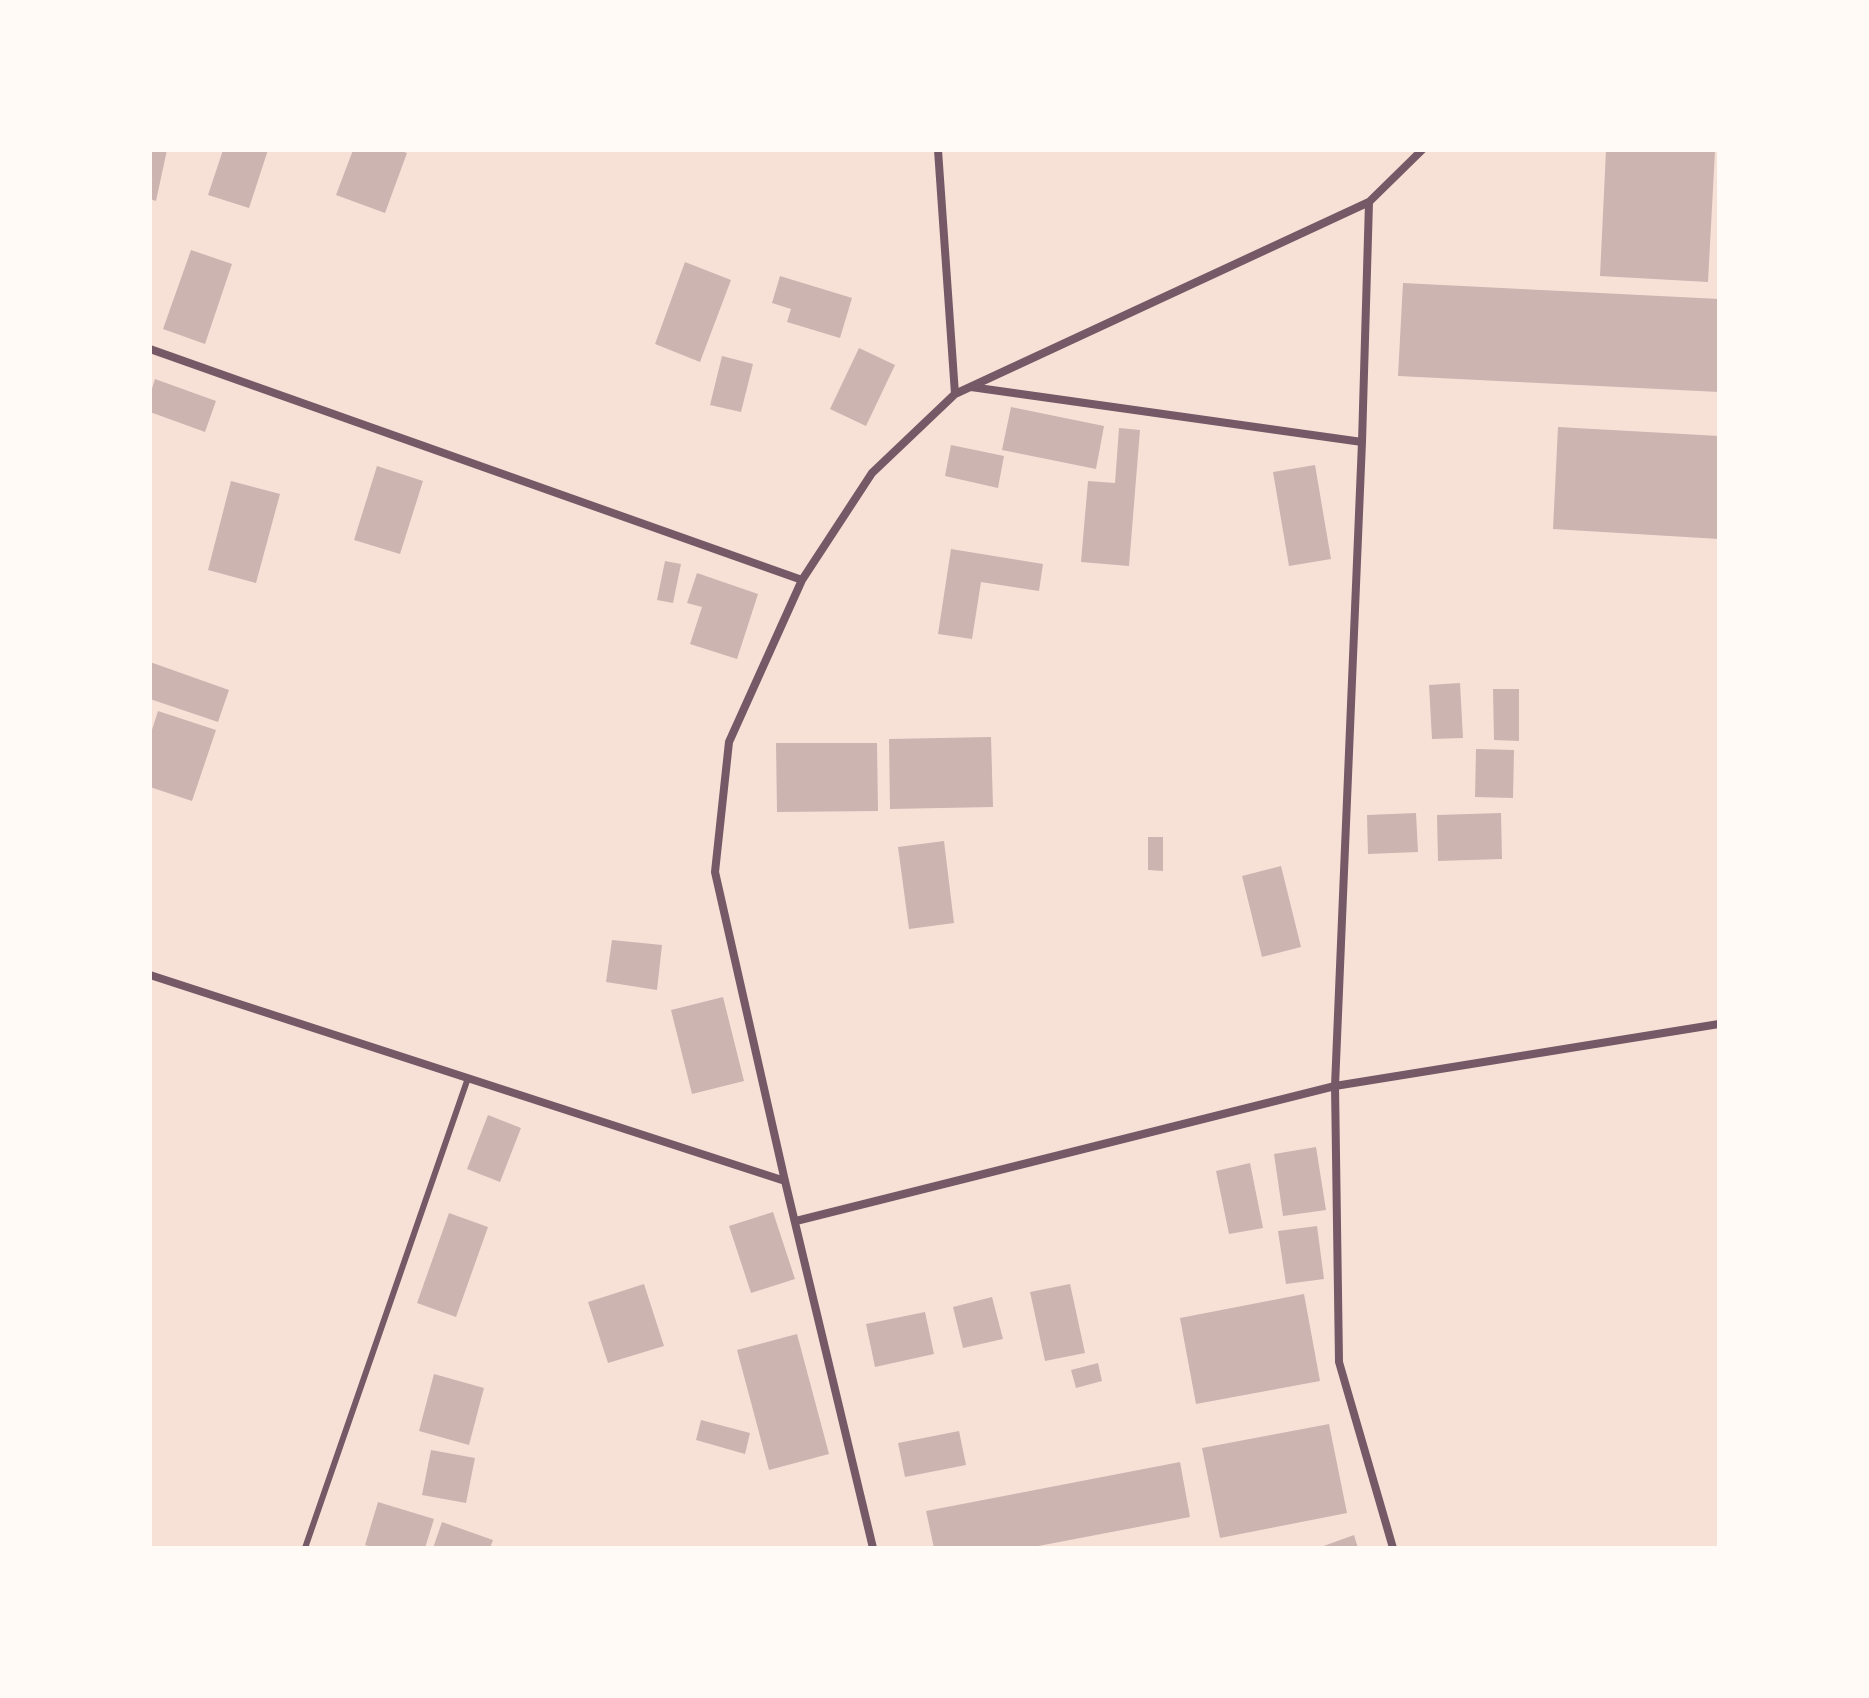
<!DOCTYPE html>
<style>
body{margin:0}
#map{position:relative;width:1869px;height:1698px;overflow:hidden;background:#f7e1d7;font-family:"Nunito Sans",sans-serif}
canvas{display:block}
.frame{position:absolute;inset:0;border:152px solid #fffaf5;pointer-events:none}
</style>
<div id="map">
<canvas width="1869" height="1698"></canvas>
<div class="frame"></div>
</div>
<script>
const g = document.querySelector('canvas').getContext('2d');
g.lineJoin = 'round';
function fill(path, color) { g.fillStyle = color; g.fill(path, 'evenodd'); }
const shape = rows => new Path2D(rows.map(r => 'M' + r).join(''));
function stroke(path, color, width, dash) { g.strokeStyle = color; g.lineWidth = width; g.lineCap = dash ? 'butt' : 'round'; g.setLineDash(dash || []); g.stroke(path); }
fill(shape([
 [150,150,167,150,156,201,150,199],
 [223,150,268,150,249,208,208,195],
 [353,150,399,150,407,153,385,213,336,195],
 [1606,150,1715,151,1708,282,1600,276],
 [191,250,232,264,205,344,163,329],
 [685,262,731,280,700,362,655,344],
 [780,276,852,298,840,338,787,322,791,309,772,303],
 [1403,283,1719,299,1719,392,1398,376],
 [859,348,895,365,866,426,830,409],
 [722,356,753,364,741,412,710,405],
 [155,379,216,401,205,432,150,412,150,395],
 [1011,407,1104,426,1096,469,1002,450],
 [1558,427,1719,436,1719,539,1553,529],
 [1119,428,1140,430,1129,566,1081,562,1088,481,1115,483],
 [951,445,1004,456,998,488,945,476],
 [1315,465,1331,559,1289,566,1273,472],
 [377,466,423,481,400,554,354,540],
 [231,481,280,494,256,583,208,570],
 [951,549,1043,564,1039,591,981,582,972,639,938,634],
 [665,561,681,564,673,603,657,600],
 [697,573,758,594,737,659,690,644,702,607,687,603],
 [150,662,229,690,218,722,150,699],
 [1460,683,1463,738,1432,739,1429,685],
 [1493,689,1519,689,1519,741,1494,740],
 [158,711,216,730,192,801,150,787,150,736],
 [991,737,993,807,890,809,889,739],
 [776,743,877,743,878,811,777,812],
 [1476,749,1514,750,1513,798,1475,797],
 [1416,813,1418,852,1368,854,1367,815],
 [1501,813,1502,859,1438,861,1437,815],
 [1148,837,1163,837,1163,871,1148,870],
 [944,841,954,923,909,929,898,847],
 [1281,866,1301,947,1262,957,1242,876],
 [612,940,662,945,657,990,606,982],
 [723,997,744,1081,692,1094,671,1010],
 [488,1115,521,1128,500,1182,467,1169],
 [1316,1147,1326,1210,1283,1216,1274,1154],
 [1250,1163,1263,1228,1229,1234,1216,1171],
 [773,1212,795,1279,751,1293,729,1226],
 [449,1213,488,1227,456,1317,417,1303],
 [1317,1226,1324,1279,1286,1284,1278,1231],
 [644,1284,664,1346,608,1363,588,1302],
 [1070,1284,1085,1353,1045,1361,1030,1292],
 [1304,1294,1320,1381,1196,1404,1180,1318],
 [992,1297,1003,1339,963,1348,953,1307],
 [925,1312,934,1354,875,1367,866,1324],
 [797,1334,829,1454,769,1470,737,1350],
 [1098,1363,1102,1381,1076,1388,1071,1370],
 [434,1374,484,1388,469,1445,419,1431],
 [701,1420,750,1433,745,1454,696,1440],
 [1329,1424,1347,1513,1220,1538,1202,1448],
 [959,1431,966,1465,905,1477,898,1443],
 [431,1450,475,1458,466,1503,422,1495],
 [1180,1462,1190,1517,1028,1548,934,1548,926,1511],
 [378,1502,434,1519,425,1548,373,1548,365,1545],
 [442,1522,493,1540,490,1548,433,1548],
 [1354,1535,1358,1548,1318,1548]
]), '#ccb4b1');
stroke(shape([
 [305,1548,468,1078]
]), '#755966', 6);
stroke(shape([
 [938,150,955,394],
 [1369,202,1362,442,1335,1086,1339,1362,1393,1548],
 [150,349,802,580],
 [971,387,1362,442],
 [150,975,785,1181],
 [796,1221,1335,1086,1719,1024],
 [873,1548,785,1181,715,872,729,742,802,580,872,473,955,394,1369,202,1422,150]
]), '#755966', 8);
</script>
